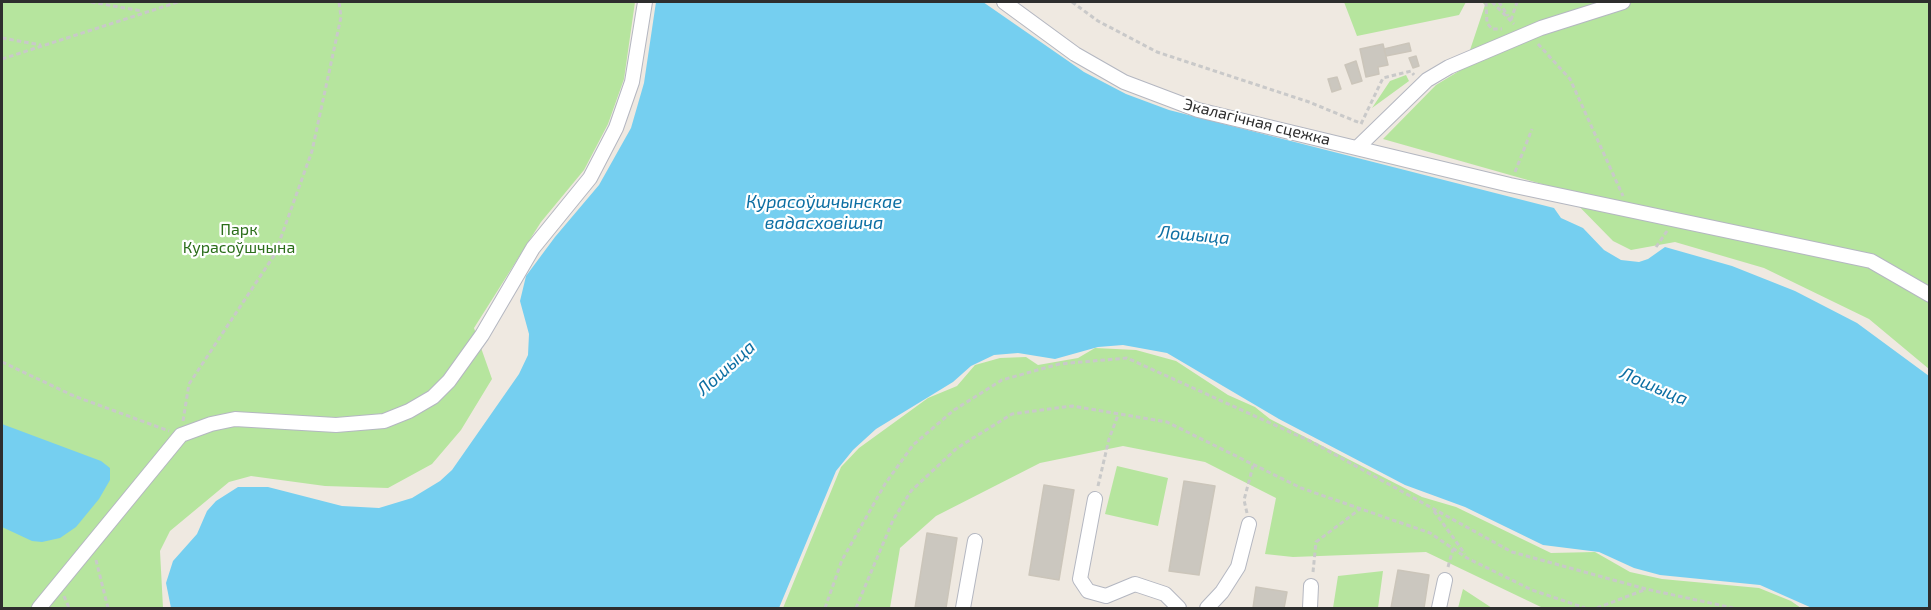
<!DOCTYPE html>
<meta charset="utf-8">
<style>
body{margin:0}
#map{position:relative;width:1931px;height:610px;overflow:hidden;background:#efe9e1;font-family:"Exo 2",sans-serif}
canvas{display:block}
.frame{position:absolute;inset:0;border:3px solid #2e2e2e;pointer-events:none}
</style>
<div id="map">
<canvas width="1931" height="610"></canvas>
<div class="frame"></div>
</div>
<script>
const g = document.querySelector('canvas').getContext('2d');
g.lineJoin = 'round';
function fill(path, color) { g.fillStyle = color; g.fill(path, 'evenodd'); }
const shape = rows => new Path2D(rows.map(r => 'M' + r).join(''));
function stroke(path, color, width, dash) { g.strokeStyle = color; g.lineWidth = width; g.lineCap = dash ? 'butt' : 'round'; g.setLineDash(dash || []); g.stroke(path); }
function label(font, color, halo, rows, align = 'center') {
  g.font = font + ' "Exo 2",sans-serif'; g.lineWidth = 4.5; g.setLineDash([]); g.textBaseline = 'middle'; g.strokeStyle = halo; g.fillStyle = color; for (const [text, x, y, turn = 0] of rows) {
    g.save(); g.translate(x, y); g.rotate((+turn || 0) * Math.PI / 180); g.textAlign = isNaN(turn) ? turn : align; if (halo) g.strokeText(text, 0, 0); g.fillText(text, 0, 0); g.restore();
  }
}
fill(shape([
 [2,2,635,2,624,79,608,124,584,170,541,222,474,328,492,379,461,430,432,464,388,488,325,486,251,476,229,482,170,531,160,551,163,608,2,608],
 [1344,2,1466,2,1459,15,1357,36],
 [1482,2,1930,2,1929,369,1869,319,1764,268,1675,242,1631,250,1613,241,1563,190,1383,139,1436,85,1464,68,1485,5],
 [1406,75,1409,81,1372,108,1390,81],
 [1095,348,1136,350,1176,361,1228,395,1255,407,1270,419,1422,497,1456,507,1551,553,1595,552,1630,572,1662,579,1759,588,1791,601,1801,608,1543,608,1426,552,1293,557,1265,554,1276,498,1205,462,1123,446,1040,463,936,516,900,548,890,608,783,608,841,467,859,448,928,398,957,386,975,365,1000,358,1026,357,1038,365,1078,358],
 [1117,466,1168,478,1158,526,1105,514],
 [1383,571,1378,608,1333,608,1338,576],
 [1463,589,1492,608,1458,608]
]), '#b6e59e');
fill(shape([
 [656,2,983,2,1084,72,1126,94,1169,110,1554,208,1561,218,1583,228,1604,250,1621,260,1639,262,1648,259,1665,247,1732,266,1795,291,1857,323,1929,376,1929,608,1812,608,1760,585,1660,575,1634,568,1599,552,1543,545,1465,507,1405,485,1279,419,1167,353,1123,345,1098,347,1055,359,1018,353,994,355,971,366,953,382,876,429,853,450,836,471,779,608,171,608,166,583,173,561,197,534,207,511,216,501,238,487,268,487,342,506,379,508,412,498,440,481,452,470,519,374,528,355,529,334,520,301,526,276,555,237,599,185,631,128,644,83],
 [2,424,101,461,110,468,110,480,99,499,76,527,60,538,42,542,32,541,2,527]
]), '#75cff0');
const building = shape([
 [1409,43,1411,51,1386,56,1384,49,1409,43],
 [1383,44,1388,65,1378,67,1379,74,1366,77,1360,49,1383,44],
 [1416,56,1419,66,1413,68,1409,58,1416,56],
 [1356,61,1362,81,1352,84,1345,65,1356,61],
 [1337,77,1341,89,1332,92,1328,79,1337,77],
 [1184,481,1215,486,1199,575,1169,571,1184,481],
 [1044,485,1074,490,1059,580,1029,575,1044,485],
 [927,533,957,538,946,608,915,608,927,533],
 [1398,570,1429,575,1424,608,1391,608,1398,570],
 [1256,587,1287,592,1284,608,1253,608,1256,587]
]);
fill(building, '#cbc7bf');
stroke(building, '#cbc5ba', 1.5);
const minor = shape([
 [1004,2,1075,54,1124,82,1198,110,1510,185,1871,261,1930,295],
 [1358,147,1427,80,1449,67,1541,28,1623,2],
 [1095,499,1080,579,1088,591,1106,596,1135,584,1165,594,1179,608],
 [39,608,181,435,211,424,235,419,336,425,384,421,409,411,433,397,449,381,482,335,533,248,590,178,616,128,632,82,645,2],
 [963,608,975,541],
 [1207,608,1222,592,1238,567,1249,524],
 [1310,608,1311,586],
 [1439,608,1445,580]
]);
stroke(minor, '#b4b7c1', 16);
stroke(shape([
 [91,2,142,11],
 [1072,2,1098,21,1157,52,1309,102,1360,123],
 [1486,2,1487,23,1492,29,1502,29],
 [1492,2,1514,24],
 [1499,2,1508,16],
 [1511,20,1517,2],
 [2,38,41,45],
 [1538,44,1570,79,1623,196],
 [2,59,178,2],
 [1361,124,1383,78,1411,71,1414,75],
 [1515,172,1532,129],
 [1656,247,1667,231],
 [2,362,74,396,169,431],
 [183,421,189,384,275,254,312,151,341,17,339,2],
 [1098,486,1109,439,1118,415],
 [1434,511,1465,554],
 [1247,513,1244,500,1253,466],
 [96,560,108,608],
 [1448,567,1453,549],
 [1313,572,1316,542,1360,509],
 [64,596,69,608],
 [825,608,842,560,885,484,913,445,954,410,1002,380,1059,364,1127,358,1312,442,1512,552,1646,589,1733,608],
 [856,608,893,520,911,491,957,448,1012,414,1072,406,1167,422,1301,488,1430,533,1467,558,1532,590,1585,608],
 [1597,608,1644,590]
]), '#c9c9c9', 3, [4.5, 3]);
stroke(minor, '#fff', 14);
label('16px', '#2e2e2e', '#fff', [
 ["Экалагічная сцежка",1257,122,14]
]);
label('16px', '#2c6e1b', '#fff', [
 ["Парк",239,230],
 ["Курасоўшчына",239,248]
]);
label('italic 18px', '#0d6fa3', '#fff', [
 ["Курасоўшчынскае",824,202],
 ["вадасховішча",824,223],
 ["Лошыца",1194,235,5],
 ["Лошыца",726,368,-42],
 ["Лошыца",1654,386,23]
]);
</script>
